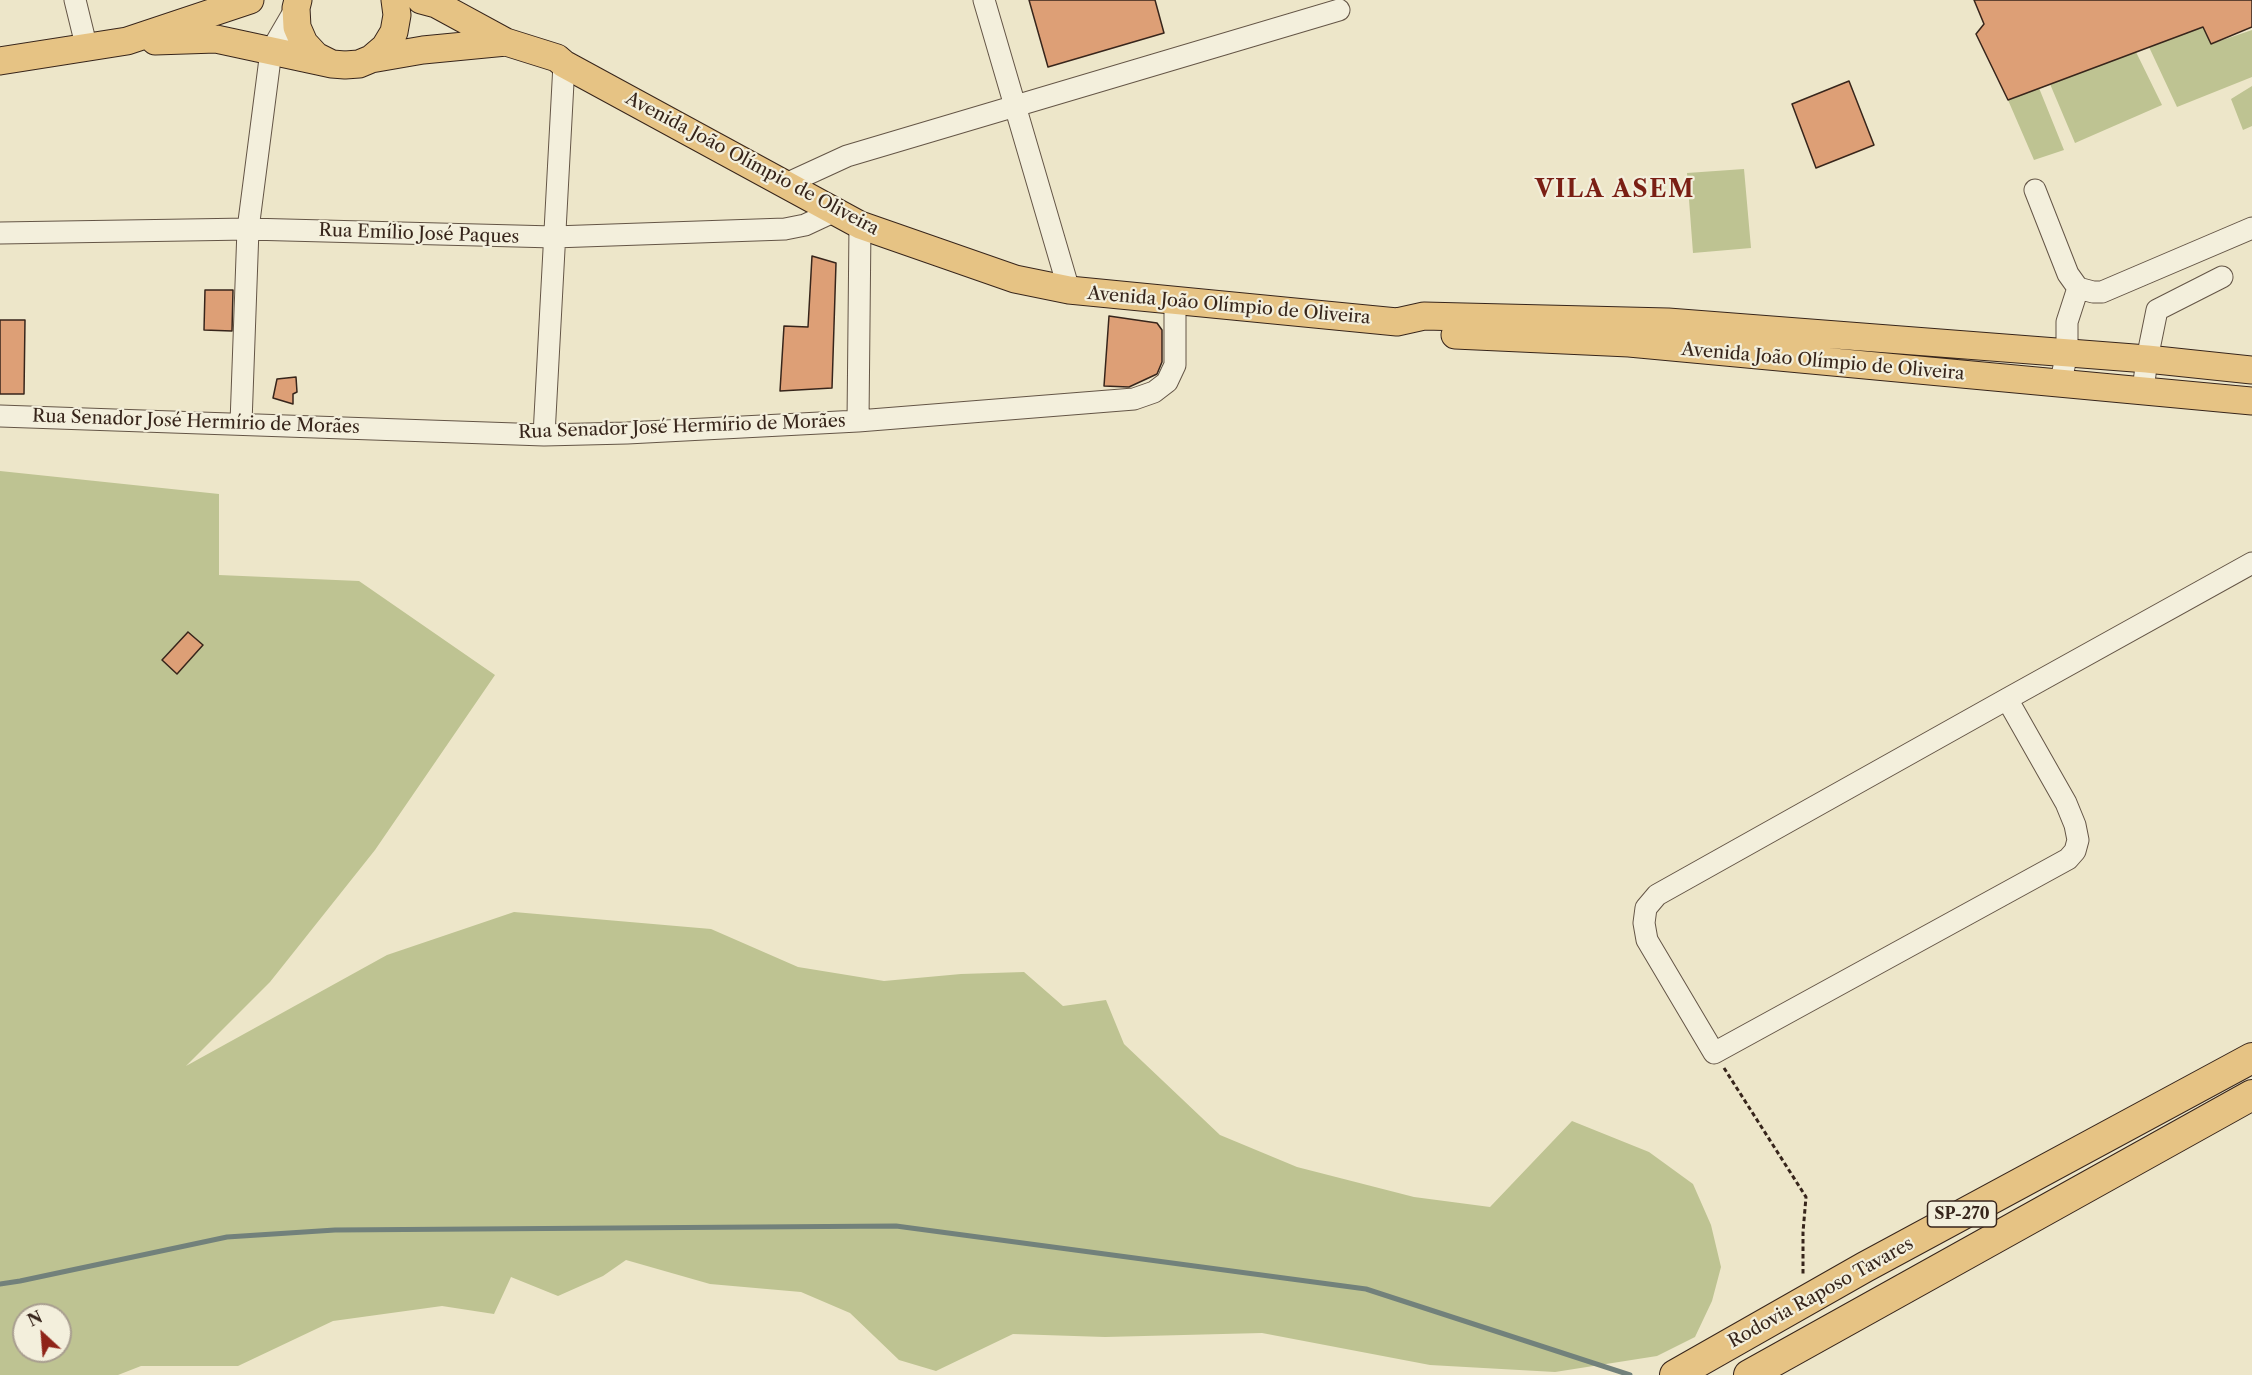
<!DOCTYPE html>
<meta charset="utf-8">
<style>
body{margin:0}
#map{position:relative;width:2252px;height:1375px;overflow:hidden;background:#ede6c9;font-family:"Libre Caslon Text",serif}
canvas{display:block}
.north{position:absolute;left:12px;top:1303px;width:60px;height:60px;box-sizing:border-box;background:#f3efdc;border:2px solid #a89e8f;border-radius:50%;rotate:334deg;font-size:16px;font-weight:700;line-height:24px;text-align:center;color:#37251b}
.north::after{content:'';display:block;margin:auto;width:21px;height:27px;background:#8f2418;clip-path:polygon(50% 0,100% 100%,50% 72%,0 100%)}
</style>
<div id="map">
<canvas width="2252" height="1375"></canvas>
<div class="north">N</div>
</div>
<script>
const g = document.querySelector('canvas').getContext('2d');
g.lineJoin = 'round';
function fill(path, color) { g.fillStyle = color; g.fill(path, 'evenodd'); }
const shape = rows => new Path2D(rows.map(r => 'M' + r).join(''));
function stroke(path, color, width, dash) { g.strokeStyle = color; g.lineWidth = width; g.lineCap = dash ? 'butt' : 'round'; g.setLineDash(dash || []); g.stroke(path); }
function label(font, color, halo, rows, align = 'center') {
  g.font = font + ' "Libre Caslon Text",serif'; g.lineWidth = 4.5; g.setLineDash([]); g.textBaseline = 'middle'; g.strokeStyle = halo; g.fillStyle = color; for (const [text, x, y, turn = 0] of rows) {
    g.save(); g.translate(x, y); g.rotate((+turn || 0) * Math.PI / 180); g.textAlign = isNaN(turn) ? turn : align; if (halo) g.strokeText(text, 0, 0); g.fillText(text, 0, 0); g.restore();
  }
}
fill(shape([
 [2203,27,2211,44,2252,30,2252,77,2177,107,2149,47],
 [2136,52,2162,105,2075,143,2050,84],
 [2252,86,2252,126,2243,130,2231,99],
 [2039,88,2064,150,2034,160,2008,100],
 [1744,169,1751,248,1693,253,1687,173],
 [0,471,219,494,219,575,359,581,495,675,375,850,270,982,186,1066,387,955,514,912,711,929,798,967,884,981,961,974,1024,972,1063,1006,1106,1000,1124,1044,1220,1135,1297,1167,1414,1197,1490,1207,1572,1121,1649,1152,1693,1184,1711,1225,1721,1267,1712,1301,1695,1337,1657,1356,1555,1372,1430,1365,1262,1333,1105,1337,1013,1334,936,1371,899,1360,850,1313,801,1292,710,1284,626,1260,603,1276,558,1296,511,1277,494,1314,442,1306,333,1321,238,1366,141,1366,118,1375,0,1375],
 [24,1315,60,1315,60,1351,24,1351]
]), '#bec392');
stroke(shape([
 [0,1284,20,1281,227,1237,335,1230,896,1226,1366,1289,1630,1375]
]), '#72817b', 5);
const building = shape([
 [1029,0,1155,0,1164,33,1048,67,1029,0],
 [1974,0,2252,0,2252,27,2211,44,2203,27,2008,100,1976,34,1984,24,1974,0],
 [1849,81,1874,145,1816,168,1792,104,1849,81],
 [812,256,836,263,832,388,780,391,784,326,808,327,812,256],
 [205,290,233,290,232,331,204,330,205,290],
 [1109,316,1157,323,1162,330,1162,362,1157,374,1129,387,1104,386,1109,316],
 [0,320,25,320,24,394,0,394,0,320],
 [296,377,297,392,293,394,293,404,273,398,277,379,296,377],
 [188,632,203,645,177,674,162,660,188,632]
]);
fill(building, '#dd9f76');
stroke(building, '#37251b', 1.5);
const minor = shape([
 [75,0,87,49],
 [984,0,1069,290],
 [786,184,847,156,1339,10],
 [2035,190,2068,274,2078,288,2067,322,2067,354,2060,384],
 [0,233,248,229,554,237,785,229,805,225,835,211],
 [2078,288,2093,292,2102,292,2252,228],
 [2143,390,2147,359,2157,310,2222,277],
 [0,416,544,435,627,433,858,421,1134,399,1154,392,1167,382,1175,365,1175,300],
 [858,421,860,225],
 [241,423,248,229,271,51,296,8],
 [544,435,564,64],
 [2007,699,2066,803,2075,825,2078,840,2075,851,2068,859,1714,1053,1647,940,1644,923,1646,908,1657,895,2007,699,2252,563]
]);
const major = shape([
 [298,0,296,8,297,27,304,43,316,56,332,64,345,65,359,64,371,59,385,47,394,32,397,15,395,0],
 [421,0,436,4,506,42,557,58,564,64,860,225,1015,279,1069,290,1397,322,1424,316,1668,322,2147,359,2252,370],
 [155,41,216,39,332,64],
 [371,59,423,50,506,42],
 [0,61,127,41,250,0],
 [1455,335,1629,343,2252,401]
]);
const highway = shape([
 [1675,1375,1865,1267,2252,1058],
 [1749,1375,2252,1095]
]);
stroke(minor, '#645546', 23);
stroke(major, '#37251b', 29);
stroke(highway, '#37251b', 32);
stroke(shape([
 [1724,1068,1806,1197,1803,1232,1803,1275]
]), '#37251b', 3, [4.5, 3]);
stroke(minor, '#f3efdc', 21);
stroke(major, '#e6c384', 27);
stroke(highway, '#e6c384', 30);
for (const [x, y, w] of [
 [1962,1214,69]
]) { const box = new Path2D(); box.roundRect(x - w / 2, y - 13, w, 26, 4.5); g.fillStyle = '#f3efdc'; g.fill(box); stroke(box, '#37251b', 1.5); }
label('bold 16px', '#37251b', null, [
 ["SP-270",1962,1214]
]);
label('18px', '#37251b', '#f3efdc', [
 ["Avenida João Olímpio de Oliveira",752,164,28],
 ["Rua Emílio José Paques",419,234,2],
 ["Avenida João Olímpio de Oliveira",1229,306,5],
 ["Avenida João Olímpio de Oliveira",1823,362,5],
 ["Rua Senador José Hermírio de Morães",196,422,2],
 ["Rua Senador José Hermírio de Morães",682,427,-2],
 ["Rodovia Raposo Tavares",1821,1293,-29]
]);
g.letterSpacing = '1.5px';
label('bold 24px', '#7a1f14', '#f3efdc', [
 ["VILA ASEM",1615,190]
]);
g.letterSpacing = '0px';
</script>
